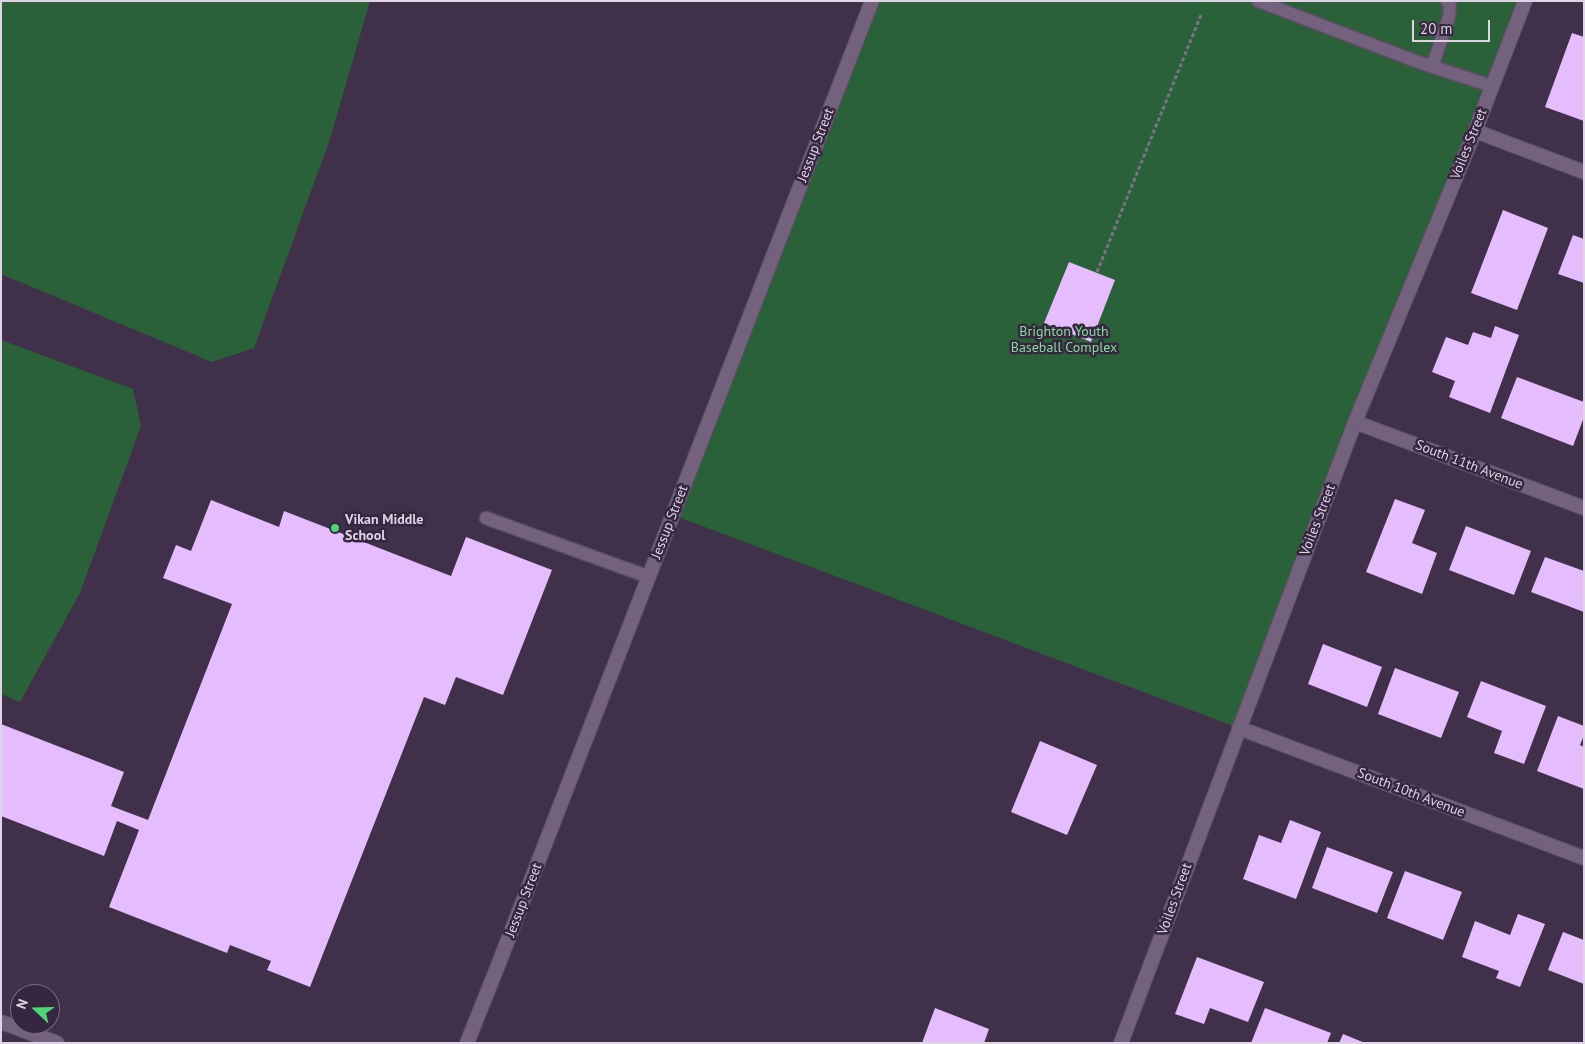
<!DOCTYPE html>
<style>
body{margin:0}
#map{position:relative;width:1585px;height:1044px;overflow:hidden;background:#40304a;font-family:"PT Sans",sans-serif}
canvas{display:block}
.frame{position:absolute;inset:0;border:2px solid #ded4e4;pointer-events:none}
.north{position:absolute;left:10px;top:984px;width:50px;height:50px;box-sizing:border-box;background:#36263f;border:1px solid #796c81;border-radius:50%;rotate:291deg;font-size:14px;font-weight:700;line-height:20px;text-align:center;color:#ded4e4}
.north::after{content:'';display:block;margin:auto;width:18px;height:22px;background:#4cd677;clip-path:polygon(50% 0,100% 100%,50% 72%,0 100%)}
.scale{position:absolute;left:1412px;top:20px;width:78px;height:22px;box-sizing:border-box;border:2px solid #ded4e4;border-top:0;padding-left:6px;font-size:15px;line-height:18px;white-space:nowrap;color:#ded4e4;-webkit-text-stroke:4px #36263f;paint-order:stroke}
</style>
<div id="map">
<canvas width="1585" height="1044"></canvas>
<div class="frame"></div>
<div class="north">N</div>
<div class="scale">20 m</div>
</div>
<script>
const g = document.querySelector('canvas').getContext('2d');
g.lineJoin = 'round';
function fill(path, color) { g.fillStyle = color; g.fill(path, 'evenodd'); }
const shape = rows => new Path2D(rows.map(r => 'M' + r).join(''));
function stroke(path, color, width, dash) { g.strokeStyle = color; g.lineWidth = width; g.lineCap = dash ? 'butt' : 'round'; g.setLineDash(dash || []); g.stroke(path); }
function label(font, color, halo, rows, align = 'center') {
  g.font = font + ' "PT Sans",sans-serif'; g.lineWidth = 5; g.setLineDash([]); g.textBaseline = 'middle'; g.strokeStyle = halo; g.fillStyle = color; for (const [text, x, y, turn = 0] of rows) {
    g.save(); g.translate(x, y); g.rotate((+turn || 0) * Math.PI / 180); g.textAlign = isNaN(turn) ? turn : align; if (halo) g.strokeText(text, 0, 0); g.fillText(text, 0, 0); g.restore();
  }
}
fill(shape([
 [1,1,370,1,330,139,254,348,212,362,1,274],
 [872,1,1525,1,1239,728,673,515],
 [1,340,133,389,141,426,80,593,20,702,1,694]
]), '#2b6139');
fill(shape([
 [1572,33,1584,37,1584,121,1545,107],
 [1503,210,1548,228,1517,310,1471,293],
 [1573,235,1584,239,1584,283,1558,274],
 [1069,262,1115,280,1091,342,1044,323],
 [1495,326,1519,335,1490,413,1449,397,1455,381,1432,372,1446,337,1468,345,1473,332,1491,338],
 [1517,377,1584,402,1584,417,1573,446,1501,418],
 [1395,499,1425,510,1412,543,1437,553,1422,594,1366,572],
 [211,500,279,527,284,511,451,576,466,537,552,570,503,695,456,677,445,705,424,697,310,987,267,970,271,961,230,945,227,953,109,907,139,830,117,821,104,856,1,816,1,724,124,772,111,806,148,820,232,604,163,578,176,545,191,551],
 [1466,526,1531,551,1514,595,1449,570],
 [1545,557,1584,571,1584,612,1531,592],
 [1323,644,1382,667,1367,707,1308,684],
 [1395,668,1459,692,1441,738,1378,714],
 [1481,681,1546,706,1524,764,1494,753,1502,731,1467,717],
 [1558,716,1584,726,1584,735,1580,745,1584,747,1584,789,1537,771],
 [1040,741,1097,765,1067,835,1011,812],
 [1290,820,1321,832,1296,899,1243,879,1259,835,1281,843],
 [1327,847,1393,872,1377,913,1312,888],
 [1405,871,1462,892,1443,940,1387,918],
 [1518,914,1545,924,1520,987,1496,978,1499,971,1462,957,1475,921,1510,935],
 [1563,932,1584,940,1584,984,1548,970],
 [1197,957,1264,982,1248,1022,1210,1008,1204,1024,1175,1014],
 [935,1008,989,1029,984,1043,922,1043],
 [1265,1008,1331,1033,1327,1043,1251,1043],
 [1343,1034,1365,1043,1339,1043]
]), '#e5bcfe');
const service = shape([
 [1258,1,1418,62,1492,86],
 [1432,67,1449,17,1450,5,1447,1],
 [486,518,649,577]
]);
const minor = shape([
 [1475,131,1584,172],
 [1355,422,1584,508],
 [1239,728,1584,858],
 [1121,1043,1355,422,1475,131,1525,1]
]);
const tertiary = shape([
 [1,1022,57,1043],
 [467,1043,497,968,872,1]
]);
stroke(service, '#5a4d62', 15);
stroke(minor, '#5a4d62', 16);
stroke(tertiary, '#5a4d62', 16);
stroke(shape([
 [1097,272,1201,15]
]), '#7e7086', 3, [4, 2.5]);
stroke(service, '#73617e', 12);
stroke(minor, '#73617e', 14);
stroke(tertiary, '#73617e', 14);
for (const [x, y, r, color] of [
 [335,528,5,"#4cd677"]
]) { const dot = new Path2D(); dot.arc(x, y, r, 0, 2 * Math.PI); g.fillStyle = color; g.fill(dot); stroke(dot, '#36263f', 2); }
label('14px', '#ded4e4', '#36263f', [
 ["Voiles Street",1469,144,-68],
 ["Jessup Street",816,145,-69],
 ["South 11th Avenue",1469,465,21],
 ["Voiles Street",1318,520,-69],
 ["Jessup Street",670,522,-69],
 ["South 10th Avenue",1411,793,21],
 ["Voiles Street",1175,899,-70],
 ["Jessup Street",524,900,-69]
]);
label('14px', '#83dc97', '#36263f', [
 ["Brighton Youth",1064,332],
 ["Baseball Complex",1064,348]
]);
label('bold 14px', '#ded4e4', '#36263f', [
 ["Vikan Middle",345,520],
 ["School",345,536]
], 'left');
</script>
